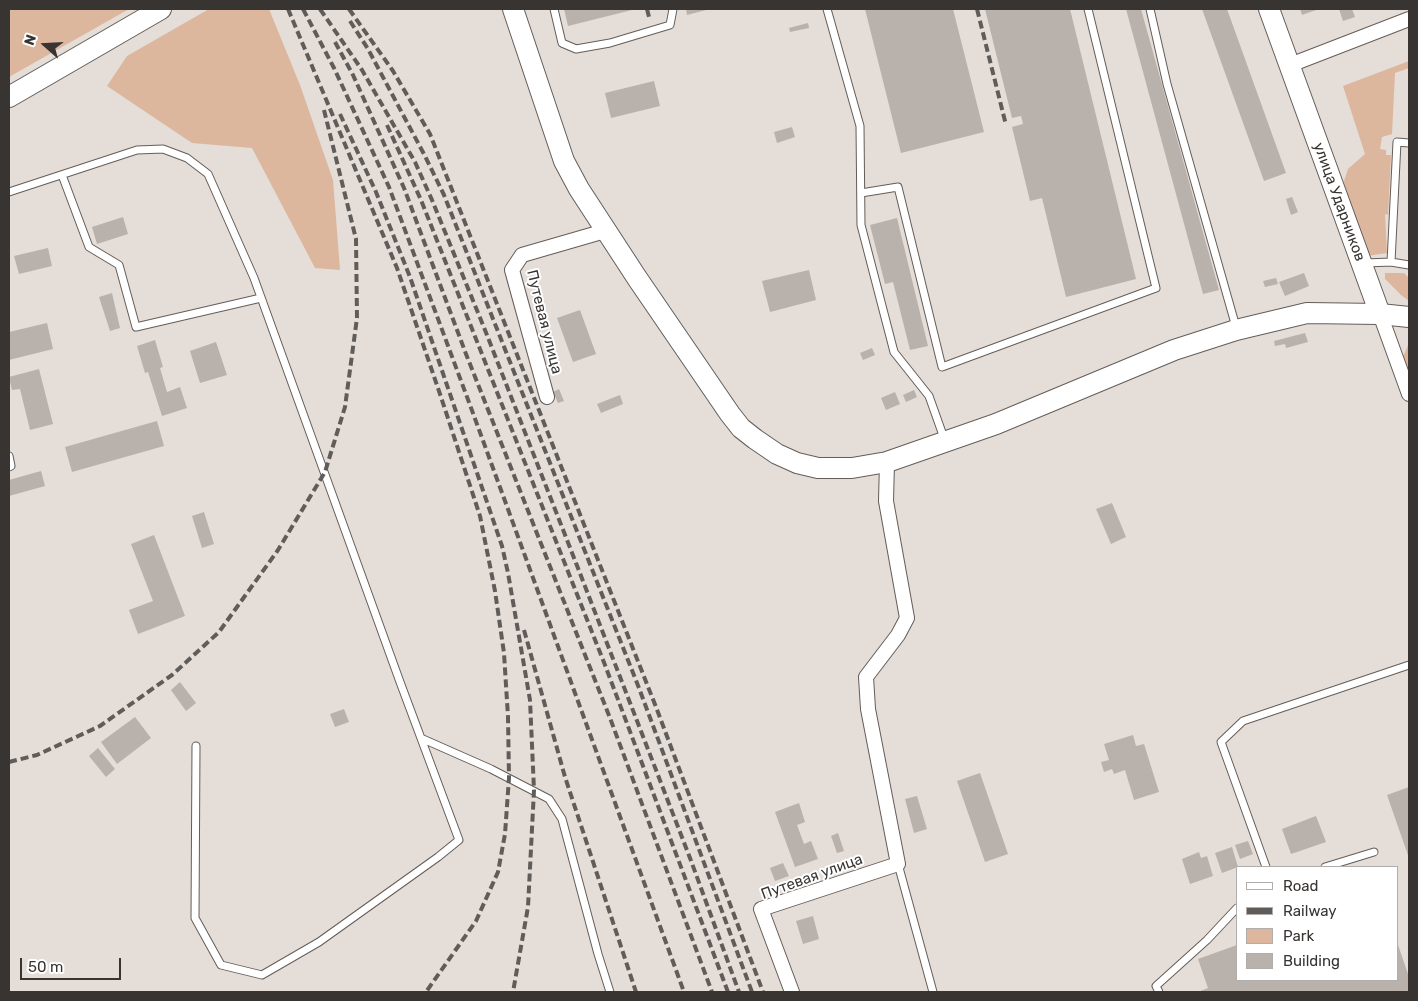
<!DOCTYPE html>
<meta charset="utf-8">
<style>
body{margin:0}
#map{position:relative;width:1418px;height:1001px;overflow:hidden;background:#e4ddd8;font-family:Rubik,sans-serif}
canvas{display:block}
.frame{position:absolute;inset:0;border:10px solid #373432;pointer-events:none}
.legend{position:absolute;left:1236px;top:866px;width:162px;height:115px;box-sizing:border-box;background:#fff;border:1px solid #afaead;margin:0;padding:6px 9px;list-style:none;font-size:15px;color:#373432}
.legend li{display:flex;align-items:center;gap:10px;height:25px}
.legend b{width:25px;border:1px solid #afaead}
.north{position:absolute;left:20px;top:20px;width:50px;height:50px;-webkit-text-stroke:4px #fff;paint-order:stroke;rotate:289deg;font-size:14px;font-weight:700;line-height:20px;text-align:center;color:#373432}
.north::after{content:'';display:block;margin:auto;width:18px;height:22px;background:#373432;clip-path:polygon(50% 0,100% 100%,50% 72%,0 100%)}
.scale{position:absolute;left:20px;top:958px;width:101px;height:22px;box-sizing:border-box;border:2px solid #373432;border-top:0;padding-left:6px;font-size:15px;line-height:18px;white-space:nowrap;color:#373432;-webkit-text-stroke:4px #fff;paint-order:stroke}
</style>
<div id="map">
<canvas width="1418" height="1001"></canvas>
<div class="frame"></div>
<ul class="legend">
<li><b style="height:6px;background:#fff"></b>Road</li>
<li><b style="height:6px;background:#605c5a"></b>Railway</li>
<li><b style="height:14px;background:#ddb69e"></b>Park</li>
<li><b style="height:14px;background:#b8b1ac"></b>Building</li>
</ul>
<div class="north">N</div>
<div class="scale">50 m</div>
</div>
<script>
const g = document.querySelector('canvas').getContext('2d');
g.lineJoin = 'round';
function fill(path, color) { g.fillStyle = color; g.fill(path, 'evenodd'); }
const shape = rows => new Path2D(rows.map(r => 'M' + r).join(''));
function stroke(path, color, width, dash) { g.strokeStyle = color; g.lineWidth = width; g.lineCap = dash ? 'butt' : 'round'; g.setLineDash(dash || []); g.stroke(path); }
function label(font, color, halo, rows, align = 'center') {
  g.font = font + ' Rubik,sans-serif'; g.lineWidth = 4; g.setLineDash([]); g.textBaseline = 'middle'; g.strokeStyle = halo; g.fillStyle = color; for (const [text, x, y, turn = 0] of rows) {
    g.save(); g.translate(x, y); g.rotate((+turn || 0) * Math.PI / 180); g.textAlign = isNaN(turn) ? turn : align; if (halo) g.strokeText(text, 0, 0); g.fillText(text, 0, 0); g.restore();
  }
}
fill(shape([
 [9,9,129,9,9,77],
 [209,9,269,9,300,85,333,180,340,270,315,268,252,148,192,143,107,86,127,56],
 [1409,61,1409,68,1395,73,1392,134,1382,137,1380,149,1386,150,1386,155,1391,155,1388,215,1385,214,1387,253,1367,256,1346,196,1344,181,1348,169,1365,154,1343,86],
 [1385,273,1404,273,1409,278,1409,301,1401,295,1385,279],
 [1409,343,1409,373,1403,357]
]), '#ddb69e');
fill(shape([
 [564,9,636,9,568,26],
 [686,9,710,9,687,15],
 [865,9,953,9,984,132,901,153],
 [985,9,1070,9,1136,279,1066,297,1042,198,1030,201,1012,127,1023,124,1021,116,1012,118],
 [1126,9,1141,9,1219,290,1203,294],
 [1202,9,1227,9,1286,173,1264,181],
 [1300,9,1319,9,1302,15],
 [1339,9,1352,9,1355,17,1343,21],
 [808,23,809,28,790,32,789,28],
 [654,81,660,106,611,118,605,93],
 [792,127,795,137,777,143,774,132],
 [1292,197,1298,212,1291,215,1286,199],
 [123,217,128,234,97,244,92,227],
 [897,218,928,346,910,350,893,282,885,284,870,225],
 [48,248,52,266,19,274,14,256],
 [809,270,816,300,770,312,762,281],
 [1304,273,1309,286,1285,296,1279,282],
 [1276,278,1278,284,1265,287,1263,281],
 [112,293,120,328,110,331,99,297],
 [580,310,596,354,573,362,557,318],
 [47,323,53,349,9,360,9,332],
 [1305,333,1308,342,1286,348,1285,344,1275,346,1274,341],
 [155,340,163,367,160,368,167,392,180,387,187,408,162,416,148,372,145,373,137,346],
 [216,342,227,375,200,383,190,351],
 [872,348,875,355,863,360,860,353],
 [39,369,53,424,30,430,20,389,12,390,9,377],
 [559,389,564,401,558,403,553,392],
 [914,390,917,397,906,402,903,395],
 [895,392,900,404,886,410,881,398],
 [620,395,623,404,601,413,597,404],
 [157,421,164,446,72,472,65,447],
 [41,471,45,486,9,496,9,480],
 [1112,503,1126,537,1111,544,1096,509],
 [204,512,214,544,202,548,192,516],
 [154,535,185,616,138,634,129,610,153,601,131,544],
 [180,682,196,703,186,711,171,690],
 [344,709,349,722,335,727,330,714],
 [135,717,151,738,117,764,101,742],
 [1133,735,1136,746,1144,744,1159,792,1134,800,1125,770,1114,774,1112,769,1104,772,1101,762,1109,760,1104,744],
 [98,748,115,769,106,777,89,756],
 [980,773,1008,854,985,862,957,781],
 [1409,787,1409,858,1387,795],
 [917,796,927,829,914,833,905,799],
 [799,803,805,822,797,825,804,844,811,841,818,859,795,867,775,812],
 [1316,816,1326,842,1291,854,1282,829],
 [838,833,844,851,837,853,831,836],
 [1248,841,1253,854,1240,859,1235,845],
 [1232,847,1238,867,1222,873,1215,853],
 [1199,852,1201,858,1207,856,1213,876,1190,884,1182,859],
 [783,863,789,876,775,881,770,868],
 [813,916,819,939,803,944,796,921],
 [1397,942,1409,977,1409,992,1198,992,1208,988,1198,959,1237,945,1237,980,1397,980]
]), '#b8b1ac');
const lane = shape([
 [554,9,562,43,576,49,610,43,670,25,673,9],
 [827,9,860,126,861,225,894,352,929,396,945,441],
 [1150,9,1167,84,1236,327],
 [62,175,89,247,119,265,136,327,261,298],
 [9,192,137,150,163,149,187,158,208,174,254,278,400,682,459,840,438,857,319,942,262,975,221,965,195,918,196,746],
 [861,193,898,187,942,367,1156,288,1088,9],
 [1391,262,1397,142,1409,143],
 [1365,263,1391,262,1409,265],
 [9,456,11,466,9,467],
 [423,739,491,769,549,799,562,819,598,954,610,992],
 [898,864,933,992],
 [1266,867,1221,742,1243,721,1409,665],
 [1325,867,1374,852],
 [1159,992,1156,986,1207,940,1237,908]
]);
const street = shape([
 [1290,65,1409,19],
 [1380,314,1409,394],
 [547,397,512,270,522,255,605,231],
 [792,992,761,909,898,864,868,709,866,677,898,635,907,618,886,501,887,462]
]);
const secondary = shape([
 [513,9,564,161,579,189,637,278,730,414,741,428,755,439,777,454,797,463,818,468,852,468,887,462,996,424,1174,350,1236,330,1307,313,1380,314,1409,317],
 [1269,9,1380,314],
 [9,97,161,9]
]);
stroke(lane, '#645d59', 9);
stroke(street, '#645d59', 16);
stroke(secondary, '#645d59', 22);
stroke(lane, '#fff', 7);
stroke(street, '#fff', 14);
stroke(secondary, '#fff', 20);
stroke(shape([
 [288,9,397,268,441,397,480,516,495,591,504,653,508,717,509,778,505,834,498,872,476,921,426,992],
 [303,9,334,68,389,187,470,405,684,992],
 [320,9,362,70,415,162,432,200,485,330,576,563,690,858,739,992],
 [349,9,393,71,430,134,656,707,763,992],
 [647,9,649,17],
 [977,9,1006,125],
 [350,21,368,49,425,156,444,195,639,688,752,992],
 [335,42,353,75,404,188,466,354,610,718,712,992],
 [340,114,376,192,410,277,502,546,508,573,530,700,534,790,528,907,513,992],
 [387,125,421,200,605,665,728,992],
 [524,630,565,777,636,992],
 [9,762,37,755,100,726,172,675,219,632,278,550,325,472,345,407,357,318,356,239,323,106]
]), '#605c5a', 4, [8, 4]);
label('15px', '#373432', '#fff', [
 ["улица Ударников",1339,202,70],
 ["Путевая улица",544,322,76],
 ["Путевая улица",812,877,-20]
]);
</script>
